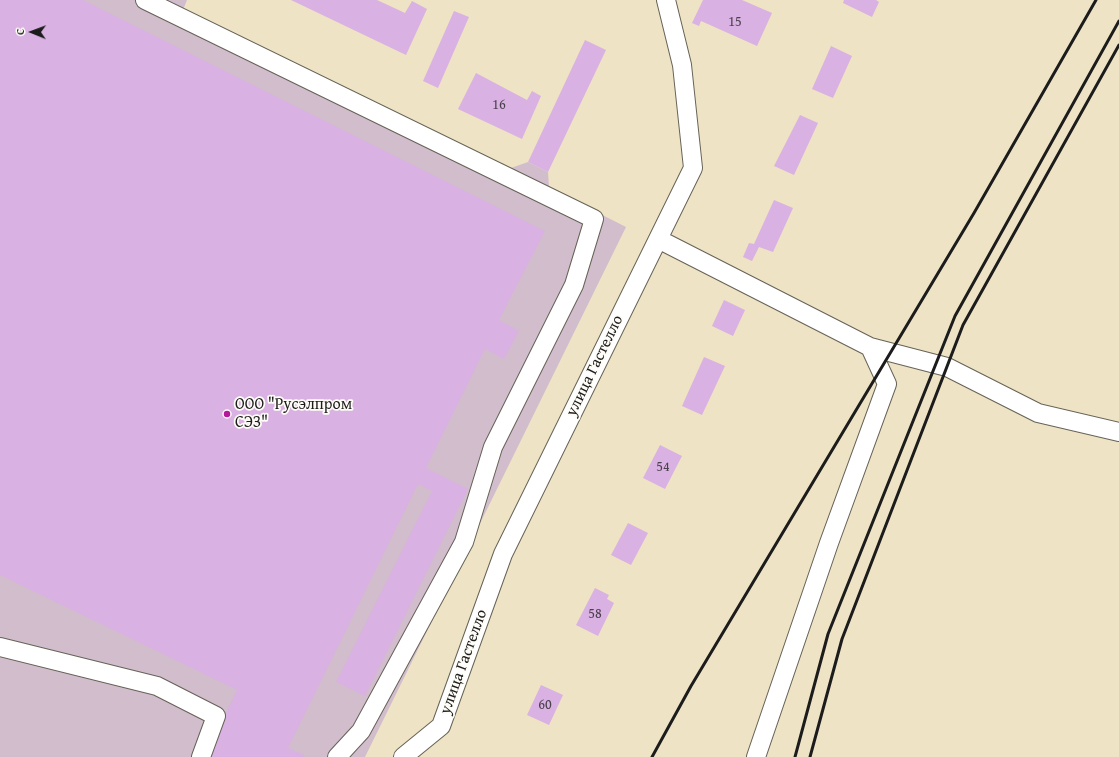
<!DOCTYPE html>
<meta charset="utf-8">
<style>
body{margin:0}
#map{position:relative;width:1119px;height:757px;overflow:hidden;background:#eee3c5;font-family:"Gentium Book Plus",serif}
canvas{display:block}
.north{position:absolute;left:12px;top:12px;width:40px;height:40px;-webkit-text-stroke:3px #fdfcf7;paint-order:stroke;rotate:271deg;font-size:11px;font-weight:700;line-height:16px;text-align:center;color:#1c1c1c}
.north::after{content:'';display:block;margin:auto;width:14px;height:18px;background:#1c1c1c;clip-path:polygon(50% 0,100% 100%,50% 72%,0 100%)}
</style>
<div id="map">
<canvas width="1119" height="757"></canvas>
<div class="north">С</div>
</div>
<script>
const g = document.querySelector('canvas').getContext('2d');
g.lineJoin = 'round';
function fill(path, color) { g.fillStyle = color; g.fill(path, 'evenodd'); }
const shape = rows => new Path2D(rows.map(r => 'M' + r).join(''));
function stroke(path, color, width, dash) { g.strokeStyle = color; g.lineWidth = width; g.lineCap = dash ? 'butt' : 'round'; g.setLineDash(dash || []); g.stroke(path); }
function label(font, color, halo, rows, align = 'center') {
  g.font = font + ' "Gentium Book Plus",serif'; g.lineWidth = 3.5; g.setLineDash([]); g.textBaseline = 'middle'; g.strokeStyle = halo; g.fillStyle = color; for (const [text, x, y, turn = 0] of rows) {
    g.save(); g.translate(x, y); g.rotate((+turn || 0) * Math.PI / 180); g.textAlign = isNaN(turn) ? turn : align; if (halo) g.strokeText(text, 0, 0); g.fillText(text, 0, 0); g.restore();
  }
}
fill(shape([
 [0,0,187,0,183,10,511,168,528,162,548,172,549,188,626,227,365,757,0,757]
]), '#d1bdcc');
fill(shape([
 [0,0,83,0,545,231,499,320,519,331,504,359,485,349,426,468,468,489,365,696,336,682,432,491,418,484,288,748,304,755,304,757,205,757,237,690,0,575],
 [291,0,377,0,405,13,412,1,427,9,406,55],
 [703,0,742,0,772,13,757,46,701,21,699,26,692,23],
 [844,0,876,0,879,2,872,17,843,3],
 [454,11,469,17,438,88,423,81],
 [585,40,606,50,548,172,528,162],
 [831,46,852,56,833,98,812,89],
 [476,73,527,100,532,91,541,96,522,139,458,109],
 [800,115,818,123,794,175,774,166],
 [774,200,793,208,773,252,759,247,752,261,743,257,749,243,754,244],
 [724,300,745,310,733,336,712,326],
 [704,357,725,366,702,415,682,406],
 [660,445,682,456,665,489,643,478],
 [628,523,648,533,631,565,611,555],
 [595,588,609,595,607,599,614,603,598,636,576,625],
 [541,685,563,695,549,725,527,715]
]), '#d9b1e2');
const minor = shape([
 [145,0,594,219,574,285,493,447,464,542,361,731,337,757],
 [658,239,870,347,947,367,1038,413,1119,432],
 [0,647,157,686,216,716,201,757],
 [403,757,441,726,503,554,693,168,682,65,666,0],
 [756,757,829,543,887,384,870,347]
]);
stroke(minor, '#666257', 20);
stroke(minor, '#fff', 18);
stroke(shape([
 [652,757,691,686,974,213,1096,0],
 [795,757,828,634,955,316,1119,21],
 [810,757,842,639,963,325,1119,45]
]), '#1c1c1c', 3);
for (const [x, y, r, color] of [
 [227,414,4,"#b5179e"]
]) { const dot = new Path2D(); dot.arc(x, y, r, 0, 2 * Math.PI); g.fillStyle = color; g.fill(dot); stroke(dot, '#fdfcf7', 1.5); }
label('14px', '#4b414e', null, [
 ["15",735,22],
 ["16",499,105],
 ["54",663,467],
 ["58",595,614],
 ["60",545,705]
]);
label('16px', '#1c1c1c', '#fdfcf7', [
 ["улица Гастелло",595,366,-64],
 ["улица Гастелло",464,662,-70]
]);
label('16px', '#1c1c1c', '#fdfcf7', [
 ["ООО \"Русэлпром",235,405],
 ["СЭЗ\"",235,423]
], 'left');
</script>
